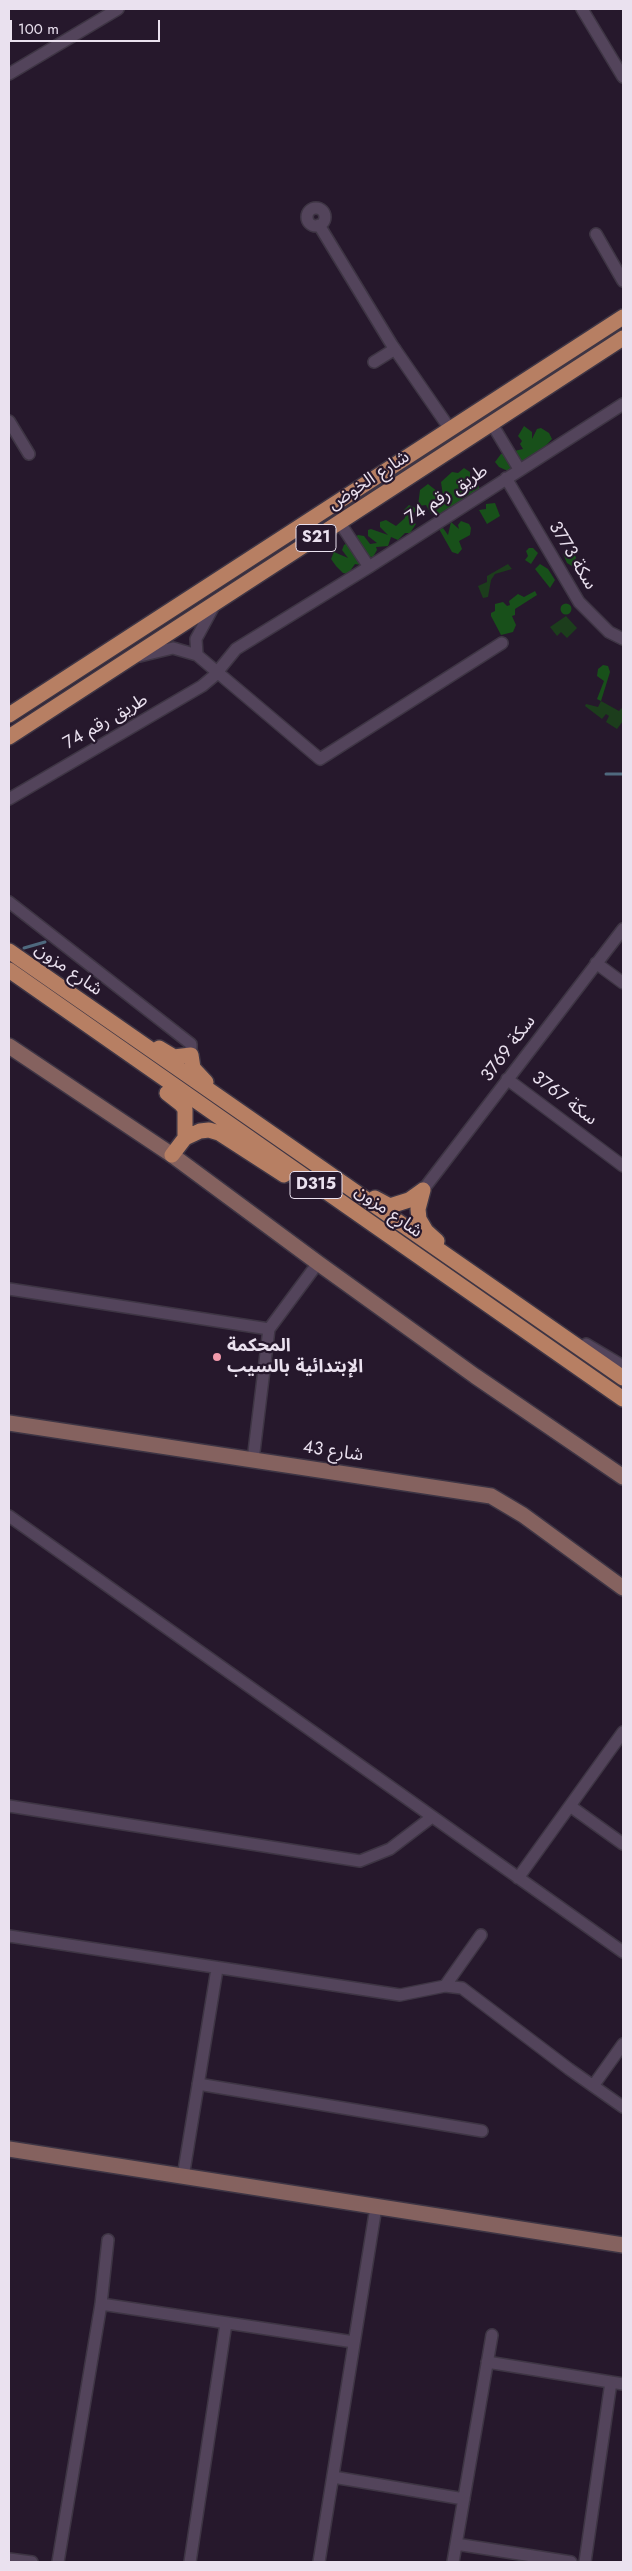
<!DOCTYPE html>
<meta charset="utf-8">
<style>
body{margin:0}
#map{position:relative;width:632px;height:2571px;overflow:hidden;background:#26182c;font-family:Jost,sans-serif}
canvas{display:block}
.frame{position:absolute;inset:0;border:10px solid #eae1ef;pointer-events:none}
.scale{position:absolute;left:10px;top:20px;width:150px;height:22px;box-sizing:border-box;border:2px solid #eae1ef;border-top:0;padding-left:6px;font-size:15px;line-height:18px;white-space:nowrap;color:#eae1ef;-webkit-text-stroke:4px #26182c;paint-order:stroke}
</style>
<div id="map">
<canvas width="632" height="2571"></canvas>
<div class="frame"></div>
<div class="scale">100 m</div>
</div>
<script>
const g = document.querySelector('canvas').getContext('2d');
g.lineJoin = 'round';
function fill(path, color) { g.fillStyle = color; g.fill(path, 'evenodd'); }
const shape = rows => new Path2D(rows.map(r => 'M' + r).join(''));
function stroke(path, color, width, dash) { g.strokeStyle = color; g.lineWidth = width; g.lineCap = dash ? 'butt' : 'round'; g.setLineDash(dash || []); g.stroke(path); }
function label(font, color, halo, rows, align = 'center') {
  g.font = font + ' Jost,"Noto Sans Arabic",sans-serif'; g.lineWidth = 4.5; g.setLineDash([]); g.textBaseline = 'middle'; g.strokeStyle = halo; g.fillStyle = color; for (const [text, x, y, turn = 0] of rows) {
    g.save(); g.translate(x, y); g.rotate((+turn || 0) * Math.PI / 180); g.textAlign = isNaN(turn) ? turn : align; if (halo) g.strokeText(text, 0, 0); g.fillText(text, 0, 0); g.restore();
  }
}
fill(shape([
 [508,564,512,569,495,574,491,580,488,597,483,598,478,586,487,582,487,576],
 [566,616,577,628,567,638,561,632,557,636,550,627],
 [601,701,619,711,623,707,623,721,617,729,606,722,609,716,606,714,602,719,585,706,586,704,598,707]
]), '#1c3d1c');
fill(shape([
 [524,426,532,432,532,439,537,429,541,428,549,433,552,439,538,454,520,462,510,472,499,467,495,462,501,454,523,449,520,444,522,441,518,436],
 [464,468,470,472,470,478,477,482,480,490,438,515,431,514,426,505,418,506,420,490,428,484,443,496,441,482,452,472,458,473],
 [495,503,500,516,487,524,479,510,486,509,486,504],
 [409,505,417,509,410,518,416,524,410,533,405,533,398,540,391,537,388,546,376,547,377,550,373,557,365,556,361,565,355,564,348,574,343,573,336,566,331,559,334,552,348,558,342,550,344,545,358,535,364,536,370,544,377,543,368,536,368,530,371,529,388,535,380,527,380,522,386,520,396,526,405,518,404,510],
 [461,521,469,524,471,528,470,535,459,541,462,549,458,554,452,552,439,529,443,528,448,535,451,522,459,529,458,525],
 [529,548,533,548,538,553,531,564,525,560,528,556,526,551],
 [567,548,576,557,575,565,572,566,567,563,563,554],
 [540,564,548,569,555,580,550,588,535,569],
 [535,591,537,595,515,609,515,615,512,616,516,625,513,632,501,635,491,616,491,613,495,611,495,604,503,602,507,606,510,605,509,601,518,594,524,597],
 '560.5 609a5.5 5.5 0 1 1 11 0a5.5 5.5 0 1 1-11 0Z',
 [603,665,608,666,610,672,601,701,597,699,604,681,597,676,598,669]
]), '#18501a');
stroke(shape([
 [606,774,623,774],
 [24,948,45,942]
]), '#4f697e', 3);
const street = shape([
 [582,9,623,77],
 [9,74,118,9],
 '307 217a9 9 0 1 1 18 0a9 9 0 1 1-18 0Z',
 [319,225,392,345,450,429],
 [596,234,623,281],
 [374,362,395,349],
 [9,421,29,454],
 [492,424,519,469],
 [506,478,579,602,609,632,623,639],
 [340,523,369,567],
 [197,655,196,639,215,604],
 [140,656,173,648,197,655,320,759,502,643],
 [9,799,202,686,214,676,236,649,369,567,623,404],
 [9,902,191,1044,191,1055],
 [596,963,623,983],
 [507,1079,623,1166],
 [423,1190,623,929],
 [9,1289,269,1329],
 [586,1344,623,1366],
 [253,1460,269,1329,318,1263],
 [9,1516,623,1952],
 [9,1806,360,1861,390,1849,432,1817],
 [570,1806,623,1844],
 [518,1878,623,1732],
 [9,1936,400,1995,445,1986,481,1935],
 [445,1986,462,1988,569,2069,623,2107],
 [198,2084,482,2131],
 [593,2086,623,2044],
 [183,2177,217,1969],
 [101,2304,354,2342],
 [487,2362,623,2384],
 [333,2477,464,2499],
 [456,2544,571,2562],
 [9,2559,32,2562],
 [58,2562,101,2304,108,2240],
 [190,2562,226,2323],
 [319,2562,376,2207],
 [453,2562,492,2335],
 [585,2562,611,2382]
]);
const secondary = shape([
 [9,1046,172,1155,318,1263,475,1376,623,1477],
 [9,1423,491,1496,523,1515,623,1588],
 [9,2149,623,2245]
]);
const primary = shape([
 [9,715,623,317],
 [9,737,623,338],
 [9,951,623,1378],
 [9,970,623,1399],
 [159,1048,174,1057,191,1055,193,1068,206,1082],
 [167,1093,181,1104,185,1109,185,1138],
 [172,1155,185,1138,200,1131,209,1130,219,1133,284,1175],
 [423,1190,418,1209,419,1219,426,1231,437,1241],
 [375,1198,390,1206,409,1200,423,1190]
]);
stroke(street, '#3e3544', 14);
stroke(secondary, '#3e3544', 18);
stroke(primary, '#3e3544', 18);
stroke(street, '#53445b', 11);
stroke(secondary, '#85625f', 15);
stroke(primary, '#b77f63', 15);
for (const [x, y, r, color] of [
 [217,1357,5,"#f29aac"]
]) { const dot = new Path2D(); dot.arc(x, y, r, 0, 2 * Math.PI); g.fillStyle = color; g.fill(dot); stroke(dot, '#26182c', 2); }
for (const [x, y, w] of [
 [316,538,40],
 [316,1185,52]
]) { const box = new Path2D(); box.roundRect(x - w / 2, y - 13.5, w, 27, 4); g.fillStyle = '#26182c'; g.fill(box); stroke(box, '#eae1ef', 1); }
label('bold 16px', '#eae1ef', null, [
 ["S21",316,538],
 ["D315",316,1185]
]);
label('18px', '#eae1ef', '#26182c', [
 ["شارع الخوض",369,481,-33],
 ["طريق رقم 74",447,495,-33],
 ["سكة 3773",572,556,59],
 ["طريق رقم 74",106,722,-30],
 ["شارع مزون",68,970,35],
 ["سكة 3769",509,1049,-53],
 ["سكة 3767",564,1099,37],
 ["شارع مزون",388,1212,35],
 ["شارع 43",333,1452,8]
]);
label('bold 18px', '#eae1ef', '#26182c', [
 ["المحكمة",227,1347],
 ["الإبتدائية بالسيب",227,1368]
], 'left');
</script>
